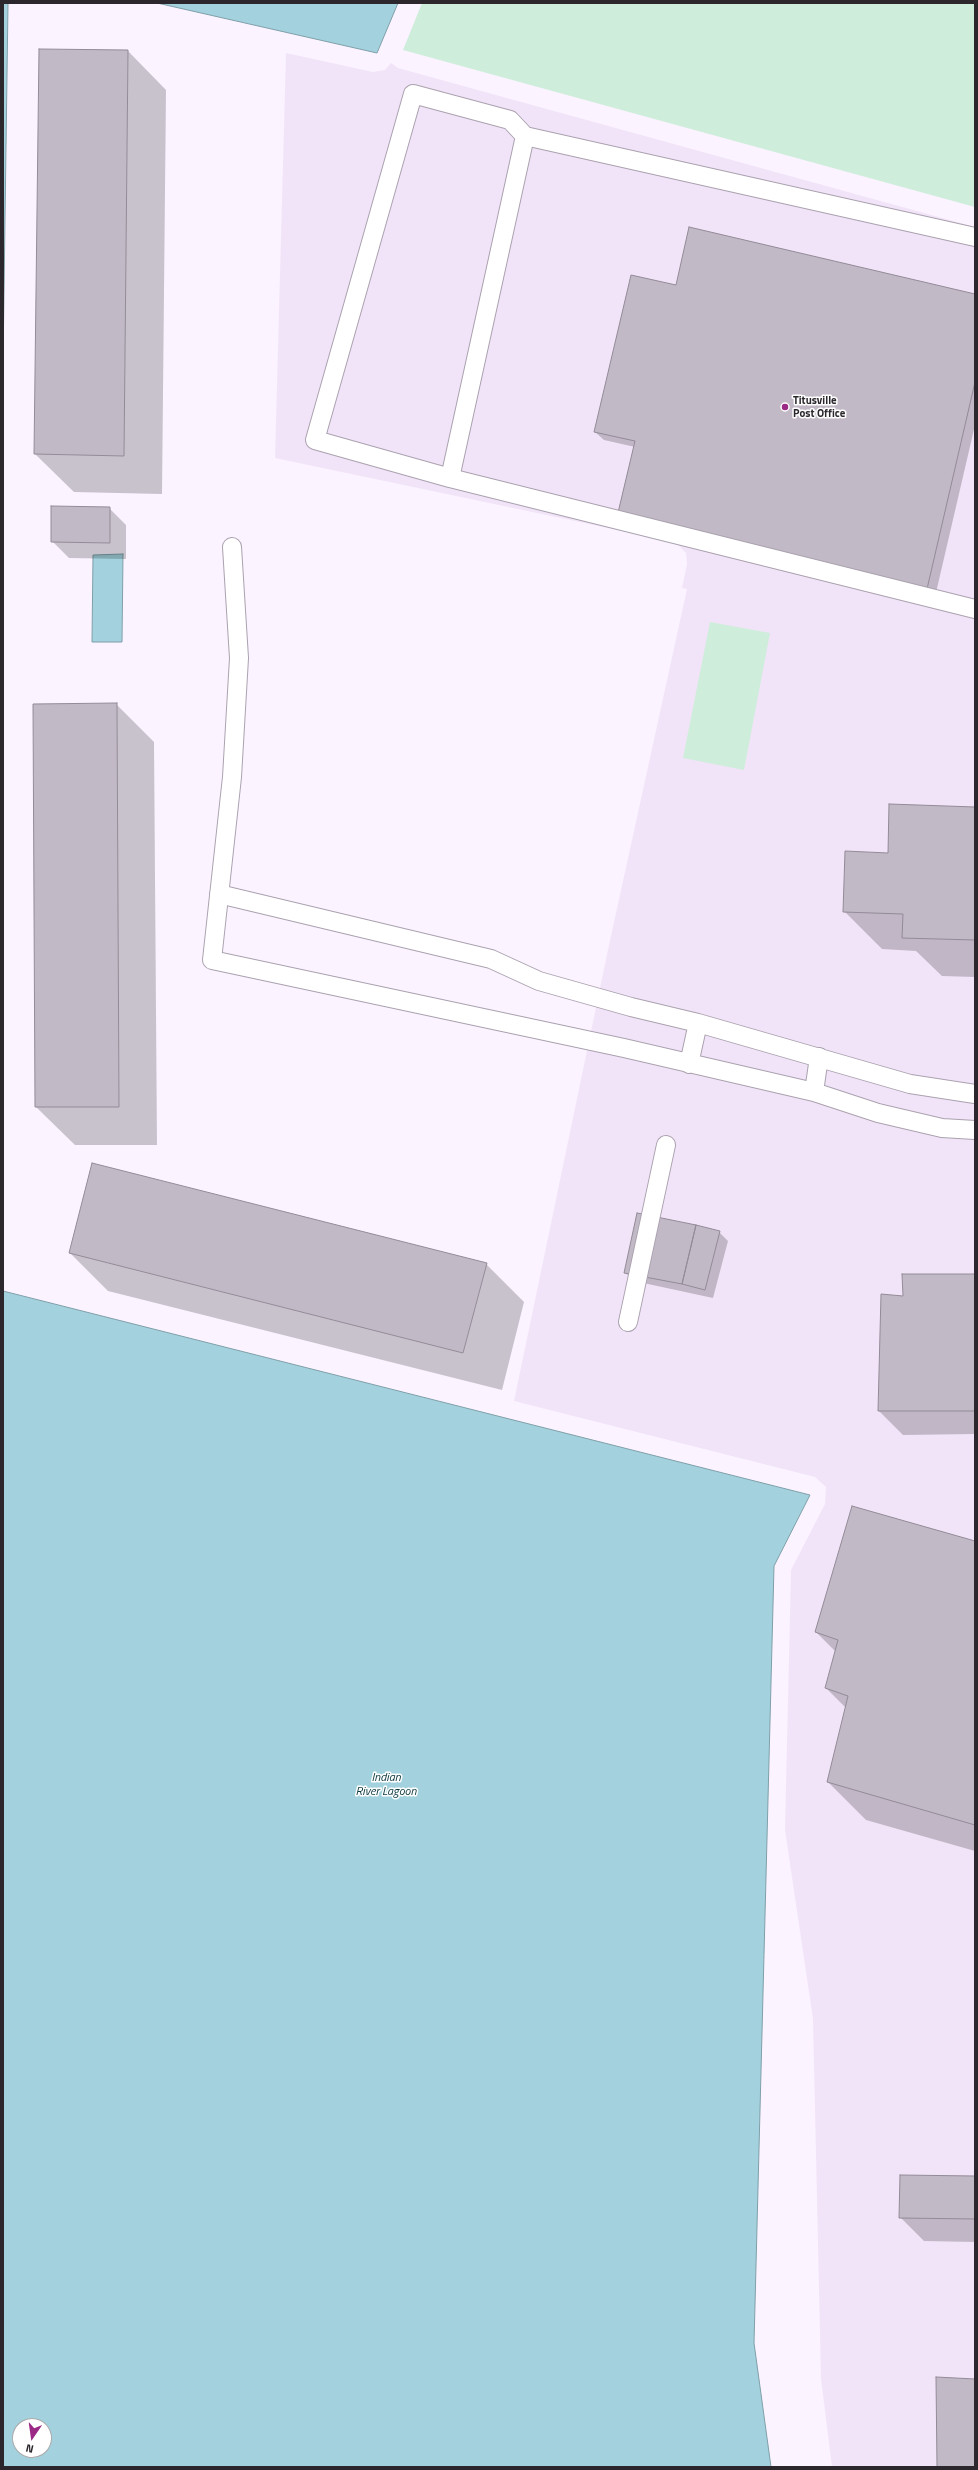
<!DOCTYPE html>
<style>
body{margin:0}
#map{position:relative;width:978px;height:2470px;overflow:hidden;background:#fbf3ff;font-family:"Titillium Web",sans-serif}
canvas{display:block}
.frame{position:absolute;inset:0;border:4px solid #2b272d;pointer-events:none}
.north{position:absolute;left:12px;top:2418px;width:40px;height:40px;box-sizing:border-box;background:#fff;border:1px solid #aaa9ab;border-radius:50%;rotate:193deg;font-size:11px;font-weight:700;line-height:16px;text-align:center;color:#2b272d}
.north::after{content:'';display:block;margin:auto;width:14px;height:18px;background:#9b2986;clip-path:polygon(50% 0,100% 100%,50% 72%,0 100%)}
</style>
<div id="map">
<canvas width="978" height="2470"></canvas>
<div class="frame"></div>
<div class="north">N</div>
</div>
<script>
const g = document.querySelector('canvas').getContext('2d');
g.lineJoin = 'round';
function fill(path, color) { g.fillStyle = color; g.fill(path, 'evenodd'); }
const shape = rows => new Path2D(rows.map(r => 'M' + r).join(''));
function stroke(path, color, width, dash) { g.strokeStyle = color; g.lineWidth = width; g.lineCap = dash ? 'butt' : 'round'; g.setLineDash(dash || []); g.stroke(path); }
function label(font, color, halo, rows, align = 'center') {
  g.font = font + ' "Titillium Web",sans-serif'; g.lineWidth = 3; g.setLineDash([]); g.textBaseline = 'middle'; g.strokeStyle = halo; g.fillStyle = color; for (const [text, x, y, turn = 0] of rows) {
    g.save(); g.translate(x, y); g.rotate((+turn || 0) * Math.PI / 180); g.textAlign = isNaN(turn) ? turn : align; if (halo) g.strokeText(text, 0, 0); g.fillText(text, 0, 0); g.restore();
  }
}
fill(shape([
 [286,53,373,72,385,70,391,63,398,68,975,227,975,2467,832,2467,821,2379,813,2019,785,1830,791,1570,825,1504,826,1487,815,1477,514,1401,609,945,687,589,682,588,687,564,686,553,675,542,275,458]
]), '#f1e4f8');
fill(shape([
 [422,3,975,3,975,207,403,50],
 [710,622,770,633,744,770,683,758]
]), '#cfeddb');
const water = shape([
 [3,3,8,3,3,363,3,3],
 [157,3,398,3,377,53,157,3],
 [123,554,122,642,92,642,93,555,123,554],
 [3,1291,810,1495,774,1566,754,2343,771,2467,3,2467,3,1291],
 [20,2426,44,2426,44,2450,20,2450,20,2426]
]);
fill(water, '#a3d2de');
stroke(water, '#7f9fa9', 1);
fill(shape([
 [128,51,166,90,162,494,74,492,35,454],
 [676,286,975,295,975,425,935,597,635,447,604,440,595,432],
 [109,508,126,525,126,559,69,558,52,541],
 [116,704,154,742,157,1145,75,1145,36,1107,34,705],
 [975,808,975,977,942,976,916,951,882,949,844,911],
 [719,1232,728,1241,713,1298,634,1281,626,1273],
 [70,1253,486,1264,524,1302,502,1390,108,1291],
 [975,1275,975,1434,903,1435,879,1411,904,1297],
 [975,1542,975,1851,866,1820,828,1782,846,1708,826,1688,836,1652,816,1632],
 [975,2177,975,2242,924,2241,900,2217]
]), '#0003');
const building = shape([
 [39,49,128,50,124,456,34,454,39,49],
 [689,227,975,294,975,382,927,589,617,517,635,441,594,432,631,275,676,285,689,227],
 [51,506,110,507,110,543,51,542,51,506],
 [117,703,119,1107,35,1107,33,704,117,703],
 [889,804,975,807,975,940,902,938,903,914,843,912,845,851,888,853,889,804],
 [92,1163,487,1263,463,1353,69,1253,92,1163],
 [637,1213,696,1225,682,1284,624,1273,637,1213],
 [696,1225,720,1231,705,1290,682,1284,696,1225],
 [902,1274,975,1274,975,1411,878,1411,881,1294,903,1296,902,1274],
 [852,1506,975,1541,975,1825,827,1782,848,1696,825,1688,838,1640,815,1632,852,1506],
 [900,2175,975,2176,975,2219,899,2218,900,2175],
 [936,2377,975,2379,975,2467,937,2467,936,2377]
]);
fill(building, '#c2b9c6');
stroke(building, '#948b98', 1);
const service = shape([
 [975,237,525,136,450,478,975,609],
 [450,478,315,440,413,94,510,120,525,136],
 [232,547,239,658,232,777,212,960,624,1048,814,1092,878,1113,942,1128,975,1130],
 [219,894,491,959,539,981,631,1007,698,1023,910,1084,975,1094],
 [689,1064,698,1023],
 [814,1092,819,1057],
 [628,1322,666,1145]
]);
stroke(service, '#aba2af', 20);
stroke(service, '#fff', 18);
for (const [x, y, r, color] of [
 [785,407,4,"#9b2986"]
]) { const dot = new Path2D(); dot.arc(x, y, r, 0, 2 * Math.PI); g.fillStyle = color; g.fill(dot); stroke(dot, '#fff', 1.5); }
label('bold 11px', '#2b272d', '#fff', [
 ["Titusville",793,401],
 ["Post Office",793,414]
], 'left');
label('italic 12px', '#0a3740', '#fff', [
 ["Indian",386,1778],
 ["River Lagoon",386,1792]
]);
</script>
